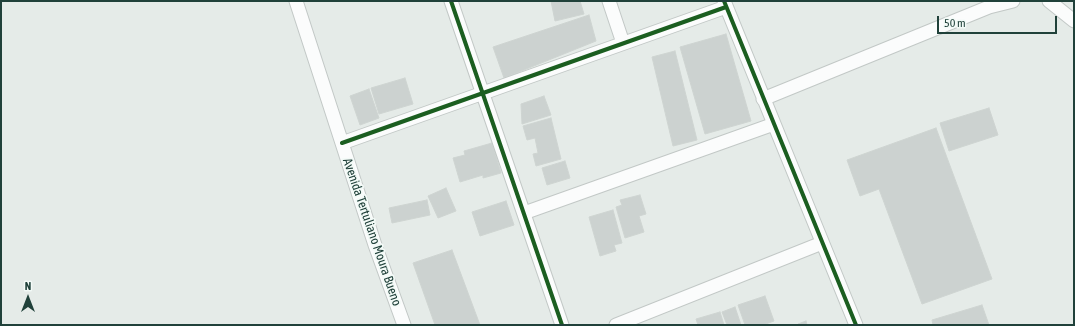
<!DOCTYPE html>
<style>
body{margin:0}
#map{position:relative;width:1075px;height:326px;overflow:hidden;background:#e5ebe8;font-family:"Asap Condensed",sans-serif}
canvas{display:block}
.frame{position:absolute;inset:0;border:2px solid #20413a;pointer-events:none}
.north{position:absolute;left:8px;top:278px;width:40px;height:40px;-webkit-text-stroke:3px #f3faf7;paint-order:stroke;rotate:0deg;font-size:11px;font-weight:700;line-height:16px;text-align:center;color:#20413a}
.north::after{content:'';display:block;margin:auto;width:14px;height:18px;background:#20413a;clip-path:polygon(50% 0,100% 100%,50% 72%,0 100%)}
.scale{position:absolute;left:937px;top:16px;width:120px;height:18px;box-sizing:border-box;border:2px solid #20413a;border-top:0;padding-left:5px;font-size:12px;line-height:14px;white-space:nowrap;color:#20413a;-webkit-text-stroke:3px #f3faf7;paint-order:stroke}
</style>
<div id="map">
<canvas width="1075" height="326"></canvas>
<div class="frame"></div>
<div class="north">N</div>
<div class="scale">50 m</div>
</div>
<script>
const g = document.querySelector('canvas').getContext('2d');
g.lineJoin = 'round';
function fill(path, color) { g.fillStyle = color; g.fill(path, 'evenodd'); }
const shape = rows => new Path2D(rows.map(r => 'M' + r).join(''));
function stroke(path, color, width, dash) { g.strokeStyle = color; g.lineWidth = width; g.lineCap = dash ? 'butt' : 'round'; g.setLineDash(dash || []); g.stroke(path); }
function label(font, color, halo, rows, align = 'center') {
  g.font = font + ' "Asap Condensed",sans-serif'; g.lineWidth = 3.5; g.setLineDash([]); g.textBaseline = 'middle'; g.strokeStyle = halo; g.fillStyle = color; for (const [text, x, y, turn = 0] of rows) {
    g.save(); g.translate(x, y); g.rotate((+turn || 0) * Math.PI / 180); g.textAlign = isNaN(turn) ? turn : align; if (halo) g.strokeText(text, 0, 0); g.fillText(text, 0, 0); g.restore();
  }
}
const building = shape([
 [551,1,580,1,584,14,555,21,551,1],
 [589,15,596,41,504,78,493,47,589,15],
 [726,34,751,121,705,134,680,47,726,34],
 [675,51,697,140,673,146,652,57,675,51],
 [405,78,413,104,379,114,371,88,405,78],
 [369,89,379,118,360,125,350,96,369,89],
 [544,96,551,115,522,124,521,104,544,96],
 [989,108,998,135,949,151,940,123,989,108],
 [551,118,561,159,536,166,533,154,538,153,535,138,527,140,523,126,551,118],
 [936,128,992,279,922,304,879,189,860,196,847,160,936,128],
 [492,143,501,173,483,178,483,175,460,182,453,158,465,155,464,151,492,143],
 [565,161,570,178,547,185,542,168,565,161],
 [446,188,456,211,438,218,428,196,446,188],
 [640,195,646,214,639,216,644,232,625,238,616,207,622,205,620,200,640,195],
 [427,200,430,215,392,223,389,208,427,200],
 [506,201,514,225,480,236,472,212,506,201],
 [613,210,622,243,614,245,616,251,600,256,589,217,613,210],
 [452,250,480,325,435,325,413,263,452,250],
 [765,296,774,321,763,325,745,325,738,305,765,296],
 [982,305,989,325,933,325,932,320,982,305],
 [735,307,741,325,727,325,722,312,735,307],
 [720,312,724,325,698,325,696,319,720,312],
 [806,321,807,325,799,325,798,324,806,321]
]);
fill(building, '#ccd2d0');
stroke(building, '#ced4d1', 1);
const minor = shape([
 [296,1,375,245,404,325],
 [451,1,562,325],
 [609,1,623,43],
 [724,1,856,325],
 [1049,1,1074,21],
 [763,99,989,7,1013,1],
 [342,143,726,7],
 [524,213,774,124],
 [616,325,822,243]
]);
stroke(minor, '#c2c8c6', 15);
stroke(minor, '#fbfcfc', 13);
stroke(shape([
 [451,1,562,325],
 [724,1,856,325],
 [342,143,726,7]
]), '#1b5e20', 4);
label('13px', '#20413a', '#f3faf7', [
 ["Avenida Tertuliano Moura Bueno",372,232,71]
]);
</script>
